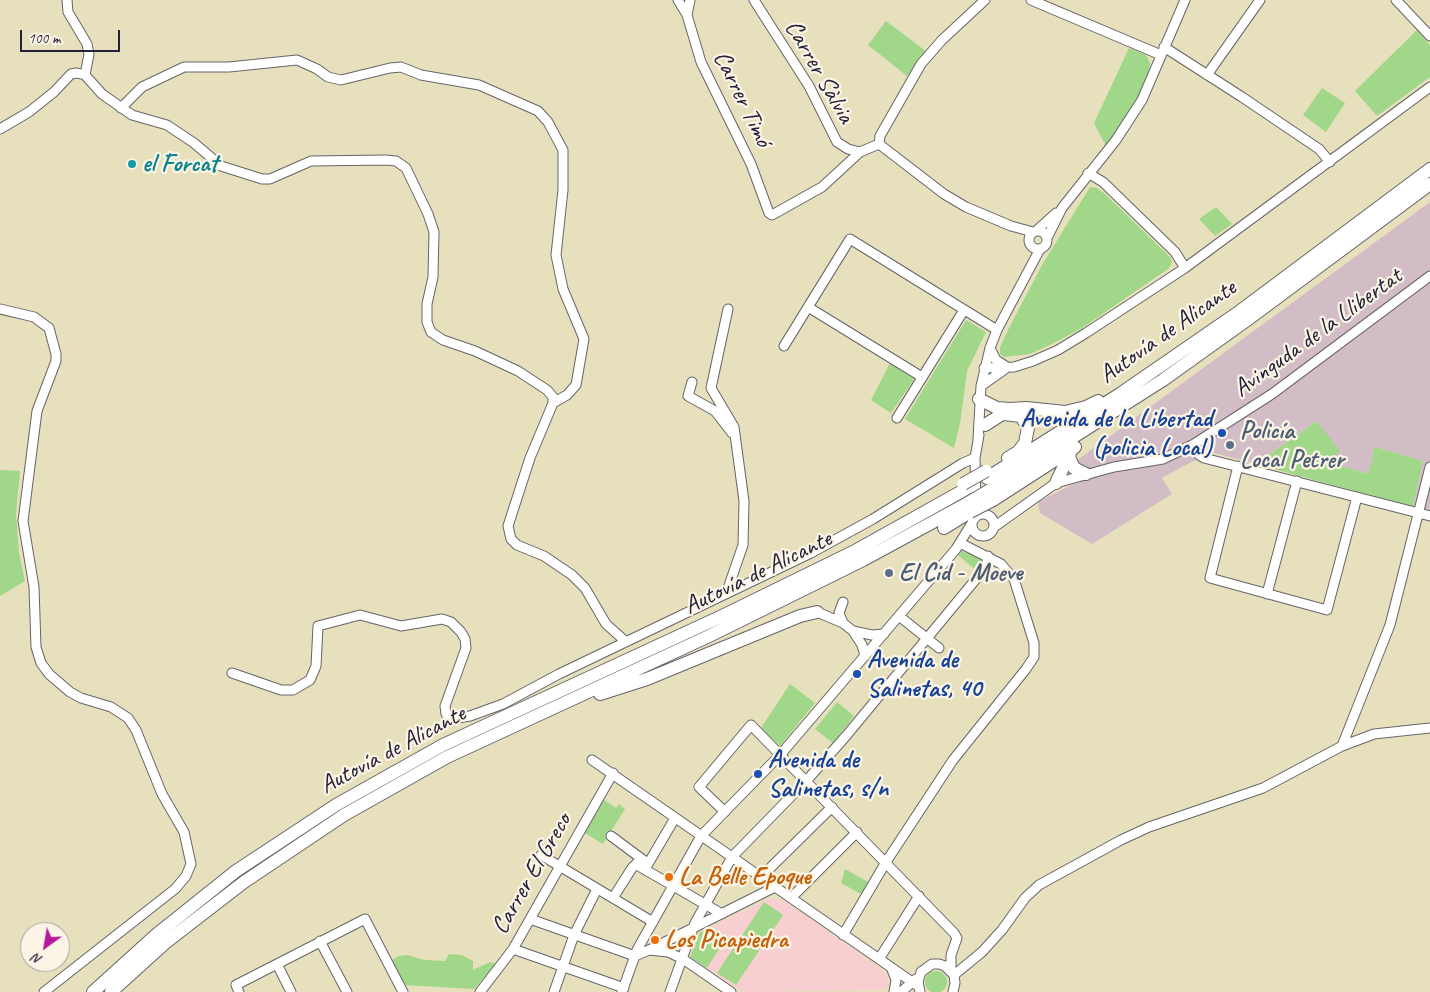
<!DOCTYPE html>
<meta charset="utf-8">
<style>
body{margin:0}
#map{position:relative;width:1430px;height:992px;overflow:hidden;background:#e7e0bd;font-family:Caveat,sans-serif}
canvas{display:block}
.north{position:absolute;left:20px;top:922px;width:50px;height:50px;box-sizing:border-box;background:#fcf5e5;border:1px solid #a5a1a1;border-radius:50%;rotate:212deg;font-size:14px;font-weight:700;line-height:20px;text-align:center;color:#22223b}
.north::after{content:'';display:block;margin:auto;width:18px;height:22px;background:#b5179e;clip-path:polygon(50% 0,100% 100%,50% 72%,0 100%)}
.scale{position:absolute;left:20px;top:30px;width:100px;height:22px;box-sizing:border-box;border:2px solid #22223b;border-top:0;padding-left:6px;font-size:15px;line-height:18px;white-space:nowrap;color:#22223b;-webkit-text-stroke:4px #fcf5e5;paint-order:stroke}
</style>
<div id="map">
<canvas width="1430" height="992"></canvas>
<div class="north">N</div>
<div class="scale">100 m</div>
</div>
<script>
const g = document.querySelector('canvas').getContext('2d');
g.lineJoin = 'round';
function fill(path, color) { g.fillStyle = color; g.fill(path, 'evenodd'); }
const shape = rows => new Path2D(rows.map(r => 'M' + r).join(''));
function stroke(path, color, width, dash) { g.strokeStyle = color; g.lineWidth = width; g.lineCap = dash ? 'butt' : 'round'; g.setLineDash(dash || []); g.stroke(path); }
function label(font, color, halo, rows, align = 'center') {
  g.font = font + ' Caveat,sans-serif'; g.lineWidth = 4.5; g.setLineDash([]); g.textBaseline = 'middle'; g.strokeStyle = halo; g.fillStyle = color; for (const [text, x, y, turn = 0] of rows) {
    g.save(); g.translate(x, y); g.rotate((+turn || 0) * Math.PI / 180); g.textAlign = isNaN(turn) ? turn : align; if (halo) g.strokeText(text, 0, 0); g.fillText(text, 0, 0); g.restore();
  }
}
fill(shape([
 [770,898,783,900,882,969,888,977,889,984,885,990,742,992,707,968,723,943,703,931]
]), '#f7cfd1');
fill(shape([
 [1430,202,1430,512,1413,507,1423,461,1375,447,1368,474,1326,461,1317,421,1256,464,1210,452,1162,478,1172,494,1092,544,1040,513,1038,502,1071,485,1085,480,1076,461]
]), '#d2bdc6');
fill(shape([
 [886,21,927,52,907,76,868,45],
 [1417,30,1430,45,1430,77,1377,116,1355,91],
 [1129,48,1146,55,1150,63,1149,70,1140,94,1106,146,1094,123],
 [1322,88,1345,103,1326,132,1303,115],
 [1090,187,1097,188,1105,194,1171,258,1172,263,1168,269,1082,328,1058,341,1030,354,1004,357,1000,354,1000,347,1009,328,1042,265],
 [1216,207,1232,224,1215,236,1199,219],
 [966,320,986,332,967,371,960,423,954,448,905,419],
 [890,363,914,379,891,413,871,400],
 [1317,421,1340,451,1326,461,1368,474,1375,447,1423,461,1413,507,1256,464],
 [0,470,20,471,16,514,19,553,25,581,0,596],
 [962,551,983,559,984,563,977,571,958,555],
 [790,684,815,703,780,746,761,728],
 [837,702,854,716,833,743,815,729],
 [604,800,616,808,619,804,625,809,603,844,585,833],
 [845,869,868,882,861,894,841,883],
 [764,902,783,915,760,950,741,937],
 [703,931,723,943,707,968,690,957,700,932],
 [740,938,759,951,736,985,717,973],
 [449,954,462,955,473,961,473,970,490,962,496,964,474,989,405,985,392,960,399,956,407,955,425,960,445,961],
 '925 982a11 11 0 1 1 22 0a11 11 0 1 1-22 0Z'
]), '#a0d788');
const minor = shape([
 [67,0,68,12,87,44,89,54,85,75],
 [678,0,687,15],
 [690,0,687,15,701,62,751,164,769,213,772,215,822,187,860,152,879,144],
 [754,0,809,86,837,142,848,149,860,152],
 [1031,0,1161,55],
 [1396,0,1430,36],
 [1164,47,1242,97,1319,149,1330,162],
 [1207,75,1260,0],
 [121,108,142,87,184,67,229,67,297,60,317,69,328,77,341,80,390,68,401,67,421,75,479,85,538,111,548,122,563,150,563,190,556,255,563,289,584,339,576,385,567,395,553,403],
 [0,129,29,112,54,92,71,74,77,73,85,75,102,94,132,115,167,125,194,143,221,166,262,179,270,179,311,161,386,160,396,161,406,168,428,214,434,232,433,277,427,304,427,322,431,332,443,340,475,351,518,371,547,390,553,397,553,403,530,458,508,526,511,539,517,545,544,556,572,575,585,588,606,624,625,641],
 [879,144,880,136,921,64,942,40,985,0],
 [879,144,944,194,966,207,1011,226,1033,232],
 [1088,173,1103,182,1175,252,1185,268],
 '1029 240a9 9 0 1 1 18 0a9 9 0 1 1-18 0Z',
 [1036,231,1056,213],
 [1047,238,1062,208,1116,140,1142,100,1185,0],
 [808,307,922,377],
 [0,309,34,317,49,328,56,354,56,361,37,411,23,521,34,587,36,647,41,663,49,674,70,692,81,698,111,707,128,718,136,730,162,794,184,832,191,864,186,876,175,889,44,992],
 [784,346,850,239,997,330],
 [990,348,996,360,1007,367],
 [984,368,1014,367,1033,361,1058,350,1086,333,1185,268,1430,87],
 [692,382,688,396,715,411,732,433],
 [981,386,1005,369],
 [897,418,964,310],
 [978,439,981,386,990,348,997,330,1040,249],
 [1194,444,1199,455,1204,458,1430,516],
 [1238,466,1210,578,1327,610,1357,497],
 [976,501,975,458,979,435],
 '972 525a11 11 0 1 1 22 0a11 11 0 1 1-22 0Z',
 [994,527,1056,483,1114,467,1163,459,1194,444,1272,394,1430,276],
 [726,594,743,545,744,501,734,427,711,388,728,309],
 [1267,594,1297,481],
 [843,602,839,613,843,623],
 [817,612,843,623,853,631,862,645,865,656],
 [899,616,939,648],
 [853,631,872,635,884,634],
 [232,673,281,690,293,690,310,680,316,666,318,626,360,615,401,626,442,619,451,622,461,632,465,639,466,648,445,706,446,714,451,719,470,716,503,704,559,674,811,553,873,519,963,463,975,458],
 [1342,746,1390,625,1430,467],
 [592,760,918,986],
 [725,812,699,787,751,725,954,933,957,938,951,955,951,970],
 [611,836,646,862],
 [541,855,653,922],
 [637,865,722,914],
 [645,869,675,818],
 [761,877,832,807],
 [613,898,632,868,641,859],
 [791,898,857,832],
 [530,919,635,956,649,950,668,952,683,959,731,992],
 [843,935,886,862,953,760,1026,669,1034,657,1034,643,1014,579,1001,564,962,544],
 [320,941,347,992],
 [513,949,624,988],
 [649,950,775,887],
 [879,959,919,896],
 [277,964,291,992],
 [891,967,896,980,894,992],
 [954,975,982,952,1002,930,1025,898,1039,885,1121,840,1149,827,1263,788,1342,746,1374,734,1430,728],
 [239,992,236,985,365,919,403,992],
 [480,992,513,949,613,773],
 [554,992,574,935,597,889],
 [622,992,637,950,701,836,781,754,956,549,972,523],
 [670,992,695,923,732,857,807,780,846,736,986,567,988,556],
 [901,992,916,979],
 [920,992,918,982,921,972,932,964,939,964,945,966,954,975,955,983,953,992]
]);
const highway = shape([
 [979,399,997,408,1010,409],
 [1004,414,1021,416,1028,428,1025,443,1018,452,1008,458],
 [985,425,1010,409,1026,408,1065,412,1086,407,1098,401],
 [1069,457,1074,468,1086,474],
 [987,478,1120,394,1236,314,1430,169],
 [1056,483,1071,451],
 [990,490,1163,380,1251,317,1430,184],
 [993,500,1075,447],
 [944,528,970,512],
 [600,694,647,679,800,616,817,612],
 [93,992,156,935,236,871,336,805,443,745,720,617,853,552,966,489],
 [111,992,165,943,244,882,344,815,447,757,707,637,863,560,968,503]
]);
stroke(minor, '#676468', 11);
stroke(highway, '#676468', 14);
stroke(minor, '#fff', 9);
stroke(highway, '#fff', 12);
const highwayBridge = shape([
 [963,484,986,471],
 [968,503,990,490],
 [970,512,993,500]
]);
stroke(highwayBridge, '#676468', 14, []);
stroke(highwayBridge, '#fff', 12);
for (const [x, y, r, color] of [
 [132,164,5,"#0f9aa8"],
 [1222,433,5,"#1a4fb4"],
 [1230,445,5,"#5c6f8a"],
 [889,573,5,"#5c6f8a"],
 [857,674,5,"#1a4fb4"],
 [758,774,5,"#1a4fb4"],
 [669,877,5,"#e8710a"],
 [655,940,5,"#e8710a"]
]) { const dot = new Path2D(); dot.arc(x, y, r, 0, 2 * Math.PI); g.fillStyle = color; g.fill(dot); stroke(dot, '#fcf5e5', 2); }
label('25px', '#22223b', '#fcf5e5', [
 ["Carrer Sàlvia",819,72,60],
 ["Carrer Timó",742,99,64],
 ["Autovía de Alicante",1168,332,-35],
 ["Avinguda de la Llibertat",1318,333,-36],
 ["Autovía de Alicante",758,573,-26],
 ["Autovía de Alicante",393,750,-28],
 ["Carrer El Greco",532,874,-60]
]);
label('bold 25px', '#0d838f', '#fcf5e5', [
 ["el Forcat",142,164]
], 'left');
label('bold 25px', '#164399', '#fcf5e5', [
 ["Avenida de la Libertad",1212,419,"right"],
 ["(policia Local)",1212,448,"right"],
 ["Avenida de",867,660],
 ["Salinetas, 40",867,689],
 ["Avenida de",768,760],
 ["Salinetas, s/n",768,789]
], 'left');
label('bold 25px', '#4e5e75', '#fcf5e5', [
 ["Policía",1240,431],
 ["Local Petrer",1240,460],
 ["El Cid - Moeve",899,573]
], 'left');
label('bold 25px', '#c56008', '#fcf5e5', [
 ["La Belle Epoque",679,877],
 ["Los Picapiedra",665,940]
], 'left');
</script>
